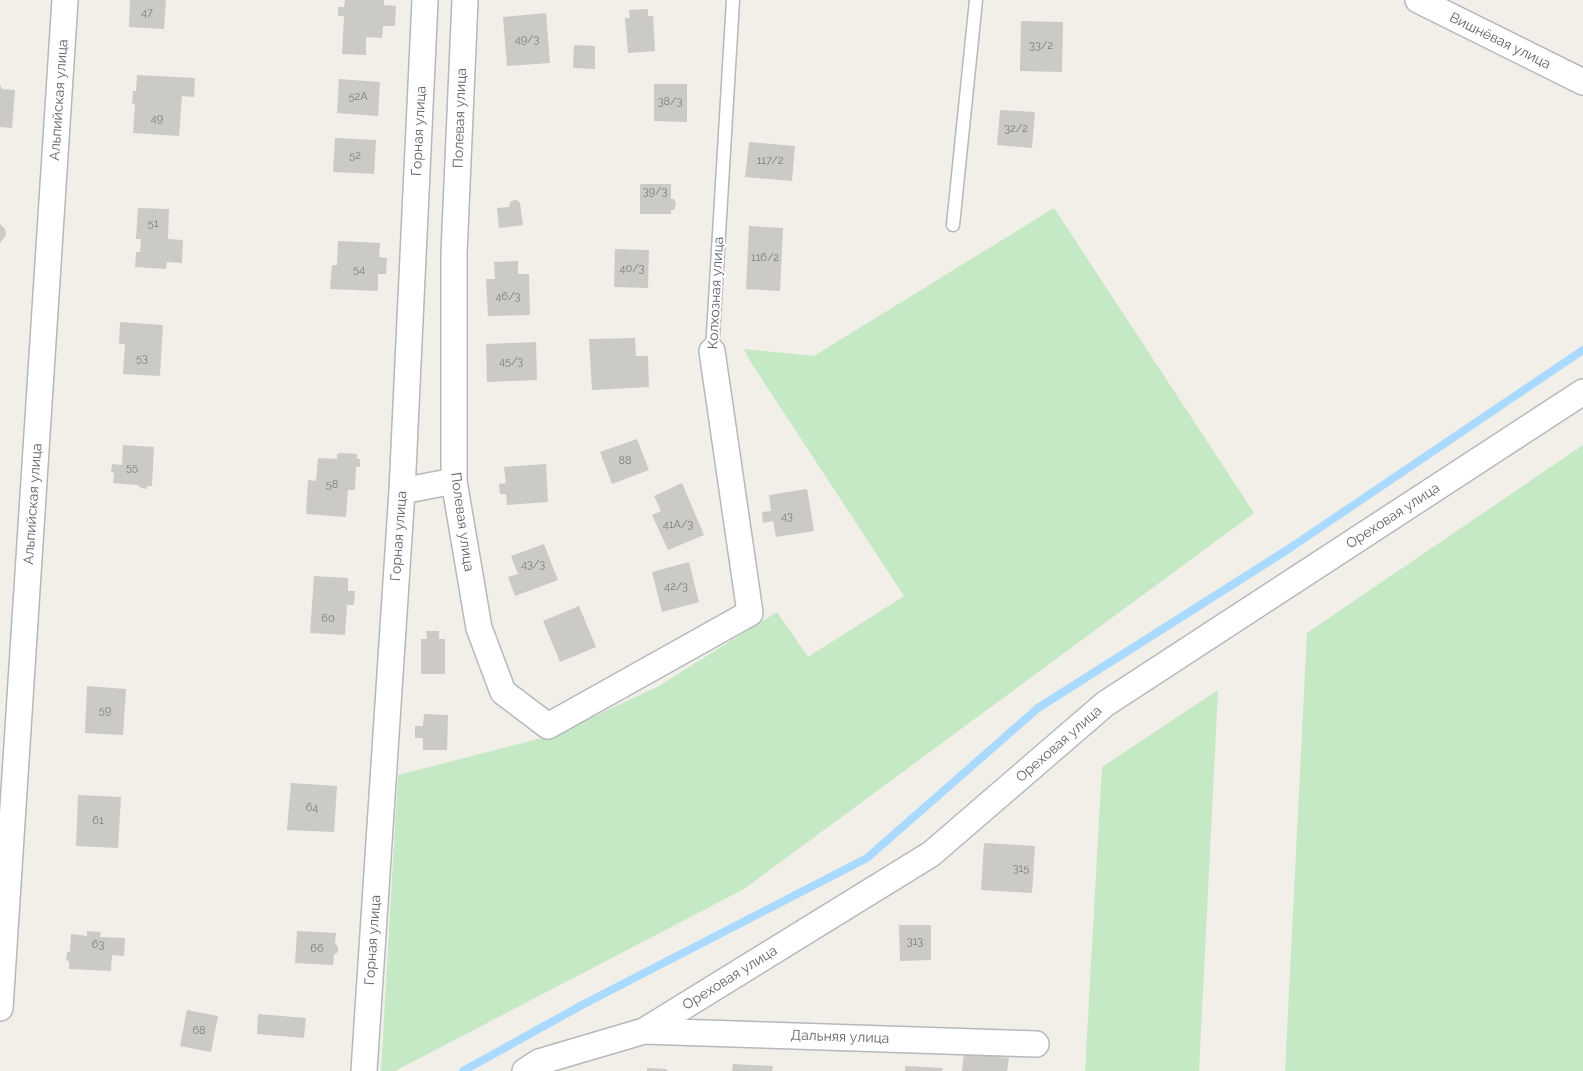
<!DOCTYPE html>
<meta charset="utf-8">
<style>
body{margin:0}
canvas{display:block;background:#f1efe8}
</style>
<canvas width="1583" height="1071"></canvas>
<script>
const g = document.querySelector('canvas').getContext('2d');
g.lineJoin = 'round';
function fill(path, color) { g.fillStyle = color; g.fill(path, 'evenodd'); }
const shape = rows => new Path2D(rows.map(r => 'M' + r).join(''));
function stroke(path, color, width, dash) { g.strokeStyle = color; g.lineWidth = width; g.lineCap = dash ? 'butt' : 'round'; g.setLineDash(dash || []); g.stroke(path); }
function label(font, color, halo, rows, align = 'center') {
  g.font = font + ' Raleway,sans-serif'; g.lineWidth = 4; g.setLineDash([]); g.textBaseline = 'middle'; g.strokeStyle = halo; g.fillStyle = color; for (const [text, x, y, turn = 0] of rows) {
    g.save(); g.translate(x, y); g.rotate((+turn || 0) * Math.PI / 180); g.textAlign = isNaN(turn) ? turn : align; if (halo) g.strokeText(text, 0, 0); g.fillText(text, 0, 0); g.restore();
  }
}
fill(shape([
 [1054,208,1254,513,744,889,395,1071,381,1071,398,775,546,737,586,720,657,687,777,612,808,657,904,596,750,361,744,349,814,356],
 [1583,445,1583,1071,1285,1071,1307,633],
 [1218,690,1199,1071,1085,1071,1102,767]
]), '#c5e8c5');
stroke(shape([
 [463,1071,582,1005,867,858,1038,708,1287,550,1583,350]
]), '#aadaff', 8);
fill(shape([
 [130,0,166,0,164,29,129,27],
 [345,0,384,0,384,5,396,6,395,26,383,26,382,38,366,37,366,55,342,54,344,16,338,16,338,7,344,7],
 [648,9,648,16,653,16,655,51,628,53,625,18,630,18,629,10],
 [546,13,550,63,507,66,503,17],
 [1021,21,1063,22,1062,72,1020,71],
 [574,45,595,46,595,69,573,68],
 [137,75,195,78,194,97,182,96,179,136,133,133,135,104,132,104,133,91,136,91],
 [339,79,380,82,378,116,337,113],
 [654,84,687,84,687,122,654,121],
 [0,85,2,89,15,90,12,128,0,127],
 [1000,110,1035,112,1032,148,997,145],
 [335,138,376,140,374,174,333,172],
 [749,142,795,146,792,181,745,177],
 [640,184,671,184,671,199,674,199,676,202,675,207,674,210,671,210,671,214,640,214],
 [517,200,520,203,523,225,499,228,497,208,509,207,511,201],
 [138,208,169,209,168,239,183,240,182,263,167,262,166,269,135,267,136,252,140,252,141,239,136,239],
 [0,224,5,229,6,235,0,243],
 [749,226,783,228,780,291,746,289],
 [338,241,380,243,379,257,387,258,386,274,378,274,378,291,330,289,332,265,337,265],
 [615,249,649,250,648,288,614,287],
 [518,261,518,274,529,274,530,315,488,316,486,279,495,279,494,262],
 [120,322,163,325,160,376,123,374,125,344,119,344],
 [635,338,636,356,648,356,649,387,592,390,589,339],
 [536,342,537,380,487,382,486,344],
 [637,439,649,470,612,484,600,452],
 [123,445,154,447,152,486,148,486,146,489,141,488,138,485,113,483,114,473,111,472,112,464,122,465],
 [341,453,357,454,357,459,360,459,360,467,356,467,355,490,348,490,346,517,306,514,308,480,316,481,318,458,337,459,337,454],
 [546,464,548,502,507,505,506,494,500,494,499,484,506,483,504,467],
 [682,483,704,535,668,550,652,515,661,511,654,496],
 [807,489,814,531,776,537,773,521,763,523,762,512,771,511,769,495],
 [544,544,558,580,515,596,508,577,518,574,511,556],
 [689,562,699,602,662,612,652,572],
 [314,576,348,578,348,591,355,591,354,605,347,605,345,635,310,633],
 [579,606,596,647,560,662,543,621],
 [426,631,439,631,439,639,445,639,445,674,421,674,421,639,427,639],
 [87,686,126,689,123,735,85,733],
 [424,714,448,715,447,750,423,750,423,738,415,738,415,726,423,726],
 [291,783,337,786,334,832,287,830],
 [78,795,121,797,118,848,76,846],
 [984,843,1035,846,1032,893,981,890],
 [899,925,931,925,931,960,900,961],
 [87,931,101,932,100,937,125,938,124,956,112,955,111,971,69,969,69,961,66,960,67,952,70,952,71,934,87,936],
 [297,931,336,933,335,943,338,947,338,952,334,955,333,965,295,963],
 [187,1010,218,1016,211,1052,180,1046],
 [258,1014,306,1018,304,1038,257,1034],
 [964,1053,1009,1058,1007,1071,962,1071],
 [733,1064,773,1066,772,1071,732,1071],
 [905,1066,943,1068,942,1071,905,1071],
 [647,1068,667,1069,667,1071,647,1071]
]), '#cccac5');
const service = shape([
 [953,225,976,0],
 [712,351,733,0]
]);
const minor = shape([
 [465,0,454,253,454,481,479,628,503,692,548,726,750,613,712,351],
 [1418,0,1583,82],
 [402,491,454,481],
 [0,1008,65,0],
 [644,1031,1036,1044],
 [364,1071,402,491,425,0],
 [525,1071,539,1062,644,1031,931,854,1105,704,1583,392]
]);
stroke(service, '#b5b8bc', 15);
stroke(minor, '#b5b8bc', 28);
stroke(service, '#fff', 12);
stroke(minor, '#fff', 25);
label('11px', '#7a7d7f', null, [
 ["47",147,13],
 ["49/3",527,40],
 ["33/2",1041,46],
 ["52А",358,97],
 ["38/3",670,102],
 ["49",157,119],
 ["32/2",1016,129],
 ["52",355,156],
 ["117/2",770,161],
 ["39/3",655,192],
 ["51",153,224],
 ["116/2",765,258],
 ["40/3",632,269],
 ["54",359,270],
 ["46/3",508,297],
 ["53",142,359],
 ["45/3",511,362],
 ["88",625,461],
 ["55",132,468],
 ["58",332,485],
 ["43",787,517],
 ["41А/3",678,525],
 ["43/3",533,565],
 ["42/3",676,587],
 ["60",328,619],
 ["59",105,711],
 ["64",312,808],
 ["61",98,821],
 ["315",1021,869],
 ["313",915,942],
 ["63",98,945],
 ["66",317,949],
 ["68",199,1031]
]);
label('14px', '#5f6368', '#fff', [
 ["Вишнёвая улица",1500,41,26],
 ["Альпийская улица",59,100,-86],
 ["Полевая улица",460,118,-88],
 ["Горная улица",419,131,-87],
 ["Колхозная улица",716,293,-87],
 ["Альпийская улица",33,504,-86],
 ["Ореховая улица",1393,516,-33],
 ["Полевая улица",462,522,82],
 ["Горная улица",399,536,-86],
 ["Ореховая улица",1059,744,-41],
 ["Горная улица",373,940,-86],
 ["Ореховая улица",730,978,-32],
 ["Дальняя улица",840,1037,2]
]);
</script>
